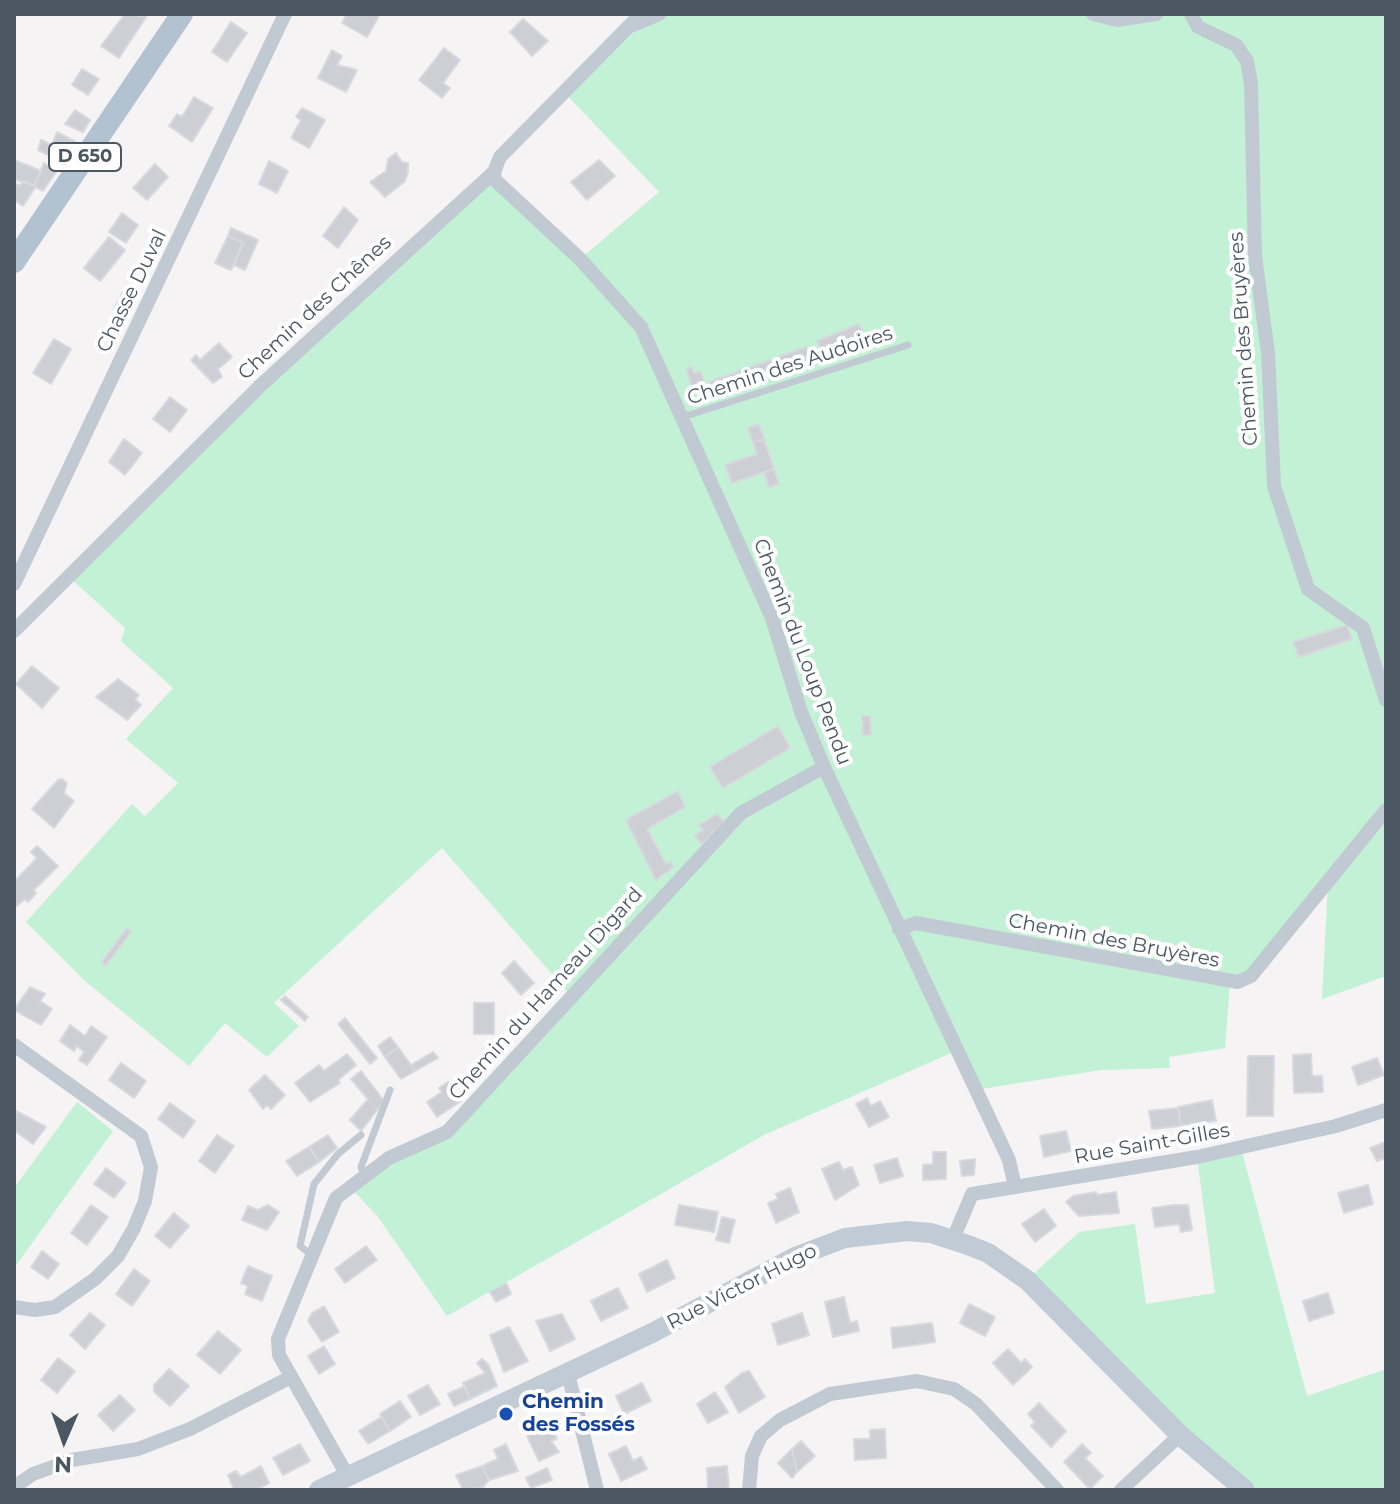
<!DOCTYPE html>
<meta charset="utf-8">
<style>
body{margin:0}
#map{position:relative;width:1400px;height:1504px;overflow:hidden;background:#f5f3f3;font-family:Montserrat,sans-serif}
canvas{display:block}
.frame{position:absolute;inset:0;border:16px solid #4a5661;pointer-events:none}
.north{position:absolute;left:24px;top:1400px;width:80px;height:80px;-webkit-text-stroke:6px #fff;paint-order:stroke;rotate:182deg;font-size:22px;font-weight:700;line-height:32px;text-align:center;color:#4a5661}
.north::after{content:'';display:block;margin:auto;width:28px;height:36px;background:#4a5661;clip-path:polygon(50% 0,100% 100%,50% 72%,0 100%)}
</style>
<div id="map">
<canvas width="1400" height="1504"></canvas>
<div class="frame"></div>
<div class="north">N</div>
</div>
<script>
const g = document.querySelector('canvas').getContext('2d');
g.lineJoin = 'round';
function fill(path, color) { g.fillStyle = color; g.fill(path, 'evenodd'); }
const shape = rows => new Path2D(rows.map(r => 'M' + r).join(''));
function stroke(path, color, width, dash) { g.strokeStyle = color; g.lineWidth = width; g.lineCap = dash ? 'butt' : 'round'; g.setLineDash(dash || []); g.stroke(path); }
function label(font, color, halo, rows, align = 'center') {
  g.font = font + ' Montserrat,sans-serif'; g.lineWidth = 8; g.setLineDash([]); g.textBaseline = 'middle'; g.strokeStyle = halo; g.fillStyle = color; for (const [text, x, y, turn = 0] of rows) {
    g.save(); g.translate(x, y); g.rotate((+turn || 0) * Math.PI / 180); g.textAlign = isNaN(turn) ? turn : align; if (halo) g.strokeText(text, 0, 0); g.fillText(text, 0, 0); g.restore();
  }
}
fill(shape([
 [641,14,1386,14,1386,976,1322,999,1328,883,1251,976,1230,983,1225,1048,1169,1057,1170,1068,1101,1070,975,1090,956,1051,764,1135,447,1316,378,1217,350,1187,447,1132,572,997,442,848,274,1003,299,1026,267,1057,225,1023,189,1066,85,981,26,922,132,804,145,816,178,783,126,739,173,688,121,641,125,628,69,577,494,172,580,259,659,192,563,91],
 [77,1102,113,1131,14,1268,14,1188],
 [1241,1148,1307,1396,1386,1369,1386,1490,1245,1490,1027,1280,1079,1232,1135,1224,1146,1304,1215,1293,1197,1157]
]), '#c3f1d5');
const building = shape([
 [125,14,146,17,119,58,101,46,125,14],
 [347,14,380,14,367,37,342,23,347,14],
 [523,19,548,41,532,56,510,32,523,19],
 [231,22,247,33,227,62,212,52,231,22],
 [444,48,460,60,443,83,450,88,442,98,419,80,444,48],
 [332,50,342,56,337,65,357,70,346,92,318,78,332,50],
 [82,69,99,79,88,95,72,85,82,69],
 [194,97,213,108,192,142,169,126,177,114,182,117,194,97],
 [302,108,325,120,309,148,291,138,301,120,296,117,302,108],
 [75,110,90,120,83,132,65,124,75,110],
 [57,132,76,142,63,162,38,150,41,140,52,145,57,132],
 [396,153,402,162,408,163,408,172,405,181,385,197,370,182,386,171,388,159,396,153],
 [14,160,41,171,34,186,14,179,14,160],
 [599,160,615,176,587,200,571,182,599,160],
 [269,161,288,171,277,193,259,184,269,161],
 [44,163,56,172,43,191,34,186,44,163],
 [155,164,168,177,147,200,133,188,155,164],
 [23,181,36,186,23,206,14,200,14,183,20,186,23,181],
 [344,207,358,220,338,248,323,236,344,207],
 [122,213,138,225,126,243,109,232,122,213],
 [231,228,258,240,245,270,234,265,243,243,228,236,231,228],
 [228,236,243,243,231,270,215,263,228,236],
 [109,237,125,250,100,281,84,268,109,237],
 [124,290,137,296,127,316,114,309,124,290],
 [859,324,865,340,824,357,817,341,859,324],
 [54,339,71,349,51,384,33,373,54,339],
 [219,343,232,357,218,369,222,377,213,383,191,360,196,355,200,360,219,343],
 [806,347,812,362,714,396,709,382,806,347],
 [692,367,694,373,701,371,704,381,698,383,700,388,693,390,686,369,692,367],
 [170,397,187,410,170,432,153,419,170,397],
 [759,424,764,439,753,443,748,428,759,424],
 [124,439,142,453,125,475,109,462,124,439],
 [764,439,774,469,732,483,725,465,757,454,753,443,764,439],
 [774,469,779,484,769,487,764,472,774,469],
 [1347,625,1352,639,1299,657,1293,642,1347,625],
 [32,666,59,688,42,708,16,684,32,666],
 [118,679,139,695,135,699,141,705,127,720,96,697,118,679],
 [862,716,870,716,871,735,863,735,862,716],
 [778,726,790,748,723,788,710,767,778,726],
 [62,779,67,783,64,793,74,801,54,828,32,809,58,780,62,779],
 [678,791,685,807,647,829,666,864,671,862,673,867,656,880,626,820,678,791],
 [717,814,724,822,702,844,695,836,703,830,699,825,717,814],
 [37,846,58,866,34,890,36,893,28,902,25,899,14,908,14,882,37,858,31,852,37,846],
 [127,928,131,932,105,966,102,962,127,928],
 [514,961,534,983,521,995,502,973,514,961],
 [30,987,45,994,40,1001,52,1009,41,1025,14,1010,30,987],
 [285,996,308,1017,305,1021,281,1000,285,996],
 [474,1003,494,1003,494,1034,474,1034,474,1003],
 [345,1018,377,1058,370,1064,338,1024,345,1018],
 [70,1025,85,1036,91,1026,107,1037,87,1065,79,1060,84,1052,77,1046,74,1051,60,1041,70,1025],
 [390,1037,398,1047,385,1057,378,1046,390,1037],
 [398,1047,415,1071,401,1079,385,1057,398,1047],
 [433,1052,438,1058,415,1071,411,1065,433,1052],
 [347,1054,356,1065,338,1080,340,1083,310,1102,295,1083,319,1065,324,1071,347,1054],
 [1311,1054,1312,1076,1322,1076,1323,1092,1294,1093,1293,1055,1311,1054],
 [1248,1056,1274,1056,1273,1116,1247,1116,1248,1056],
 [1377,1058,1384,1075,1358,1085,1352,1067,1377,1058],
 [121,1063,146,1081,134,1098,109,1080,121,1063],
 [361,1071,384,1101,361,1131,350,1120,368,1099,351,1079,361,1071],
 [265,1075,285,1095,271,1109,267,1105,263,1109,249,1090,265,1075],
 [448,1082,461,1101,437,1117,427,1102,442,1092,439,1088,448,1082],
 [867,1098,871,1106,880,1101,889,1117,869,1127,856,1104,867,1098],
 [1212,1100,1216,1121,1181,1125,1178,1107,1212,1100],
 [170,1103,195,1121,183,1138,158,1119,170,1103],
 [1179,1108,1181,1126,1152,1129,1149,1111,1179,1108],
 [16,1111,46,1127,33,1144,14,1130,16,1111],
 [1066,1131,1071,1151,1044,1157,1040,1136,1066,1131],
 [217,1135,234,1146,215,1173,199,1161,217,1135],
 [328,1135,337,1148,319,1162,309,1147,328,1135],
 [1386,1142,1386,1158,1377,1161,1370,1148,1386,1142],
 [309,1147,319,1162,297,1176,286,1161,309,1147],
 [933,1152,946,1152,946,1179,923,1180,923,1165,933,1164,933,1152],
 [897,1158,903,1176,880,1183,874,1165,897,1158],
 [975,1159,974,1175,962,1176,960,1161,975,1159],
 [839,1162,843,1170,852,1167,859,1185,835,1200,822,1169,839,1162],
 [106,1168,126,1183,114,1198,94,1184,106,1168],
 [1368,1185,1373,1204,1344,1213,1338,1193,1368,1185],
 [790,1188,799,1212,776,1223,768,1203,778,1199,776,1194,790,1188],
 [1096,1192,1097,1195,1116,1192,1119,1213,1079,1216,1066,1202,1073,1196,1096,1192],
 [91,1205,108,1217,87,1245,71,1233,91,1205],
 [268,1205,279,1212,267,1230,242,1220,248,1206,258,1210,268,1205],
 [679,1205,718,1212,714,1232,675,1225,679,1205],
 [1174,1205,1188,1205,1192,1230,1181,1232,1179,1224,1155,1227,1152,1208,1174,1205],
 [1044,1209,1056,1226,1035,1242,1022,1224,1044,1209],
 [174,1213,189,1226,170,1248,155,1236,174,1213],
 [722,1217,735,1220,729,1243,716,1240,722,1217],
 [366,1246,377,1260,345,1283,335,1269,366,1246],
 [42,1251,59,1264,48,1279,31,1267,42,1251],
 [667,1260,675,1278,647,1292,639,1274,667,1260],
 [248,1266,272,1276,262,1301,245,1294,248,1286,241,1283,248,1266],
 [134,1269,150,1281,132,1306,116,1294,134,1269],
 [506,1283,511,1294,496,1302,490,1292,506,1283],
 [618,1288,628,1308,601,1321,591,1301,618,1288],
 [1328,1293,1334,1313,1309,1321,1303,1301,1328,1293],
 [844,1297,850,1323,857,1321,859,1331,833,1337,825,1302,844,1297],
 [969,1304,995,1317,985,1336,960,1323,969,1304],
 [324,1306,339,1332,322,1342,308,1321,312,1313,324,1306],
 [90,1313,105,1325,85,1349,70,1335,90,1313],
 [802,1313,809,1335,778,1345,772,1324,802,1313],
 [562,1314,575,1339,550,1351,536,1321,562,1314],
 [932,1323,935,1342,893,1348,891,1328,932,1323],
 [509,1327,528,1361,504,1372,490,1335,509,1327],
 [218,1331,241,1350,220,1374,197,1355,218,1331],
 [324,1346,335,1364,319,1374,308,1356,324,1346],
 [1008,1349,1021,1363,1025,1359,1032,1367,1013,1385,993,1363,1008,1349],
 [58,1358,75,1371,57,1393,41,1380,58,1358],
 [482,1359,488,1364,497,1386,470,1399,463,1383,485,1373,477,1363,482,1359],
 [169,1369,189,1386,170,1406,154,1392,154,1385,169,1369],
 [749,1371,765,1397,739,1413,725,1387,742,1373,749,1371],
 [642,1383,651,1401,624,1414,616,1396,642,1383],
 [428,1385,440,1404,420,1415,408,1396,428,1385],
 [465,1386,470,1399,454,1406,448,1394,465,1386],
 [715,1392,728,1412,708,1423,697,1404,715,1392],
 [120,1395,135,1410,113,1431,98,1415,120,1395],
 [400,1401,411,1417,390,1431,380,1414,400,1401],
 [1039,1403,1066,1431,1051,1447,1031,1426,1035,1422,1028,1414,1039,1403],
 [381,1417,390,1431,368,1444,359,1431,381,1417],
 [550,1424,557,1439,551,1441,559,1452,539,1461,527,1436,550,1424],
 [885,1429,886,1458,855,1460,854,1439,870,1439,870,1430,885,1429],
 [801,1441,815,1456,797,1472,792,1449,801,1441],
 [300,1444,310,1461,283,1475,273,1458,300,1444],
 [506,1444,518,1471,489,1480,482,1466,498,1459,494,1450,506,1444],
 [1082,1444,1091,1453,1085,1458,1103,1476,1090,1489,1064,1462,1082,1444],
 [626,1446,633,1461,641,1457,647,1469,621,1481,609,1454,626,1446],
 [792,1449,797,1472,792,1478,778,1463,792,1449],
 [261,1466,269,1483,256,1490,234,1490,228,1475,236,1471,241,1477,261,1466],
 [482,1466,489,1480,483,1487,463,1490,456,1475,482,1466],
 [727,1466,729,1490,708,1490,707,1468,727,1466],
 [547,1468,552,1480,531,1488,526,1478,547,1468]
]);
fill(building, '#cdcfd5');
stroke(building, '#d7d9de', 2);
stroke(shape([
 [683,417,908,345],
 [364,1175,361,1167,390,1090],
 [312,1255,300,1246,314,1184,338,1154,361,1135]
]), '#c1cad2', 7);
stroke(shape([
 [1093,14,1117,20,1156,14],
 [1191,14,1198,27,1236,45,1247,61,1251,84,1255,256,1268,353,1274,486,1308,589,1363,628,1386,700],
 [633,25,659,14],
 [494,172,495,180,580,259,641,327,772,618,801,712,824,767,1009,1160,1015,1187],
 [14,584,285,14],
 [14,631,260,386,494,172,500,157,641,14],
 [899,929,916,923,1238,982,1251,976,1386,810],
 [14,1045,141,1136,151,1167,145,1201,134,1228,118,1256,95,1279,55,1307,35,1310,14,1307],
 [953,1239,972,1194,1197,1157,1336,1126,1386,1110],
 [568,1374,597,1490],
 [347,1475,279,1355,278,1339,336,1198,389,1158,447,1132,741,813,824,767],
 [14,1487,33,1474,72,1460,138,1449,190,1429,291,1377],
 [749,1490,752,1456,761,1436,780,1420,830,1394,917,1381,954,1389,976,1404,1057,1490],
 [1121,1490,1180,1435]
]), '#c1cad2', 14);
stroke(shape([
 [319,1490,652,1333,795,1257,845,1238,907,1231,931,1233,968,1245,988,1253,1027,1280,1180,1435,1245,1490]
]), '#c1cbd6', 20);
stroke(shape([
 [14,262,182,14]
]), '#b3c2d1', 22);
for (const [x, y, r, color] of [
 [506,1414,8,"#1a4fb4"]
]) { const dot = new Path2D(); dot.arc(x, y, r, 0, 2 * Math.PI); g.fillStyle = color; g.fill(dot); stroke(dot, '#fff', 3); }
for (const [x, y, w] of [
 [85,157,72]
]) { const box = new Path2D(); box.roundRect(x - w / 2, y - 14, w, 28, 6); g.fillStyle = '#fff'; g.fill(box); stroke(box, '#4a5661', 2); }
label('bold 18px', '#4a5661', null, [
 ["D 650",85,157]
]);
label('20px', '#4a5661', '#fff', [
 ["Chasse Duval",132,291,-64],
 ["Chemin des Chênes",315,308,-43],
 ["Chemin des Bruyères",1244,339,-94],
 ["Chemin des Audoires",790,366,-18],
 ["Chemin du Loup Pendu",802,652,69],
 ["Chemin des Bruyères",1114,941,11],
 ["Chemin du Hameau Digard",546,994,-48],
 ["Rue Saint-Gilles",1152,1144,-10],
 ["Rue Victor Hugo",742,1287,-27]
]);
label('bold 20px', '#164399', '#fff', [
 ["Chemin",522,1402],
 ["des Fossés",522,1425]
], 'left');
</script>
